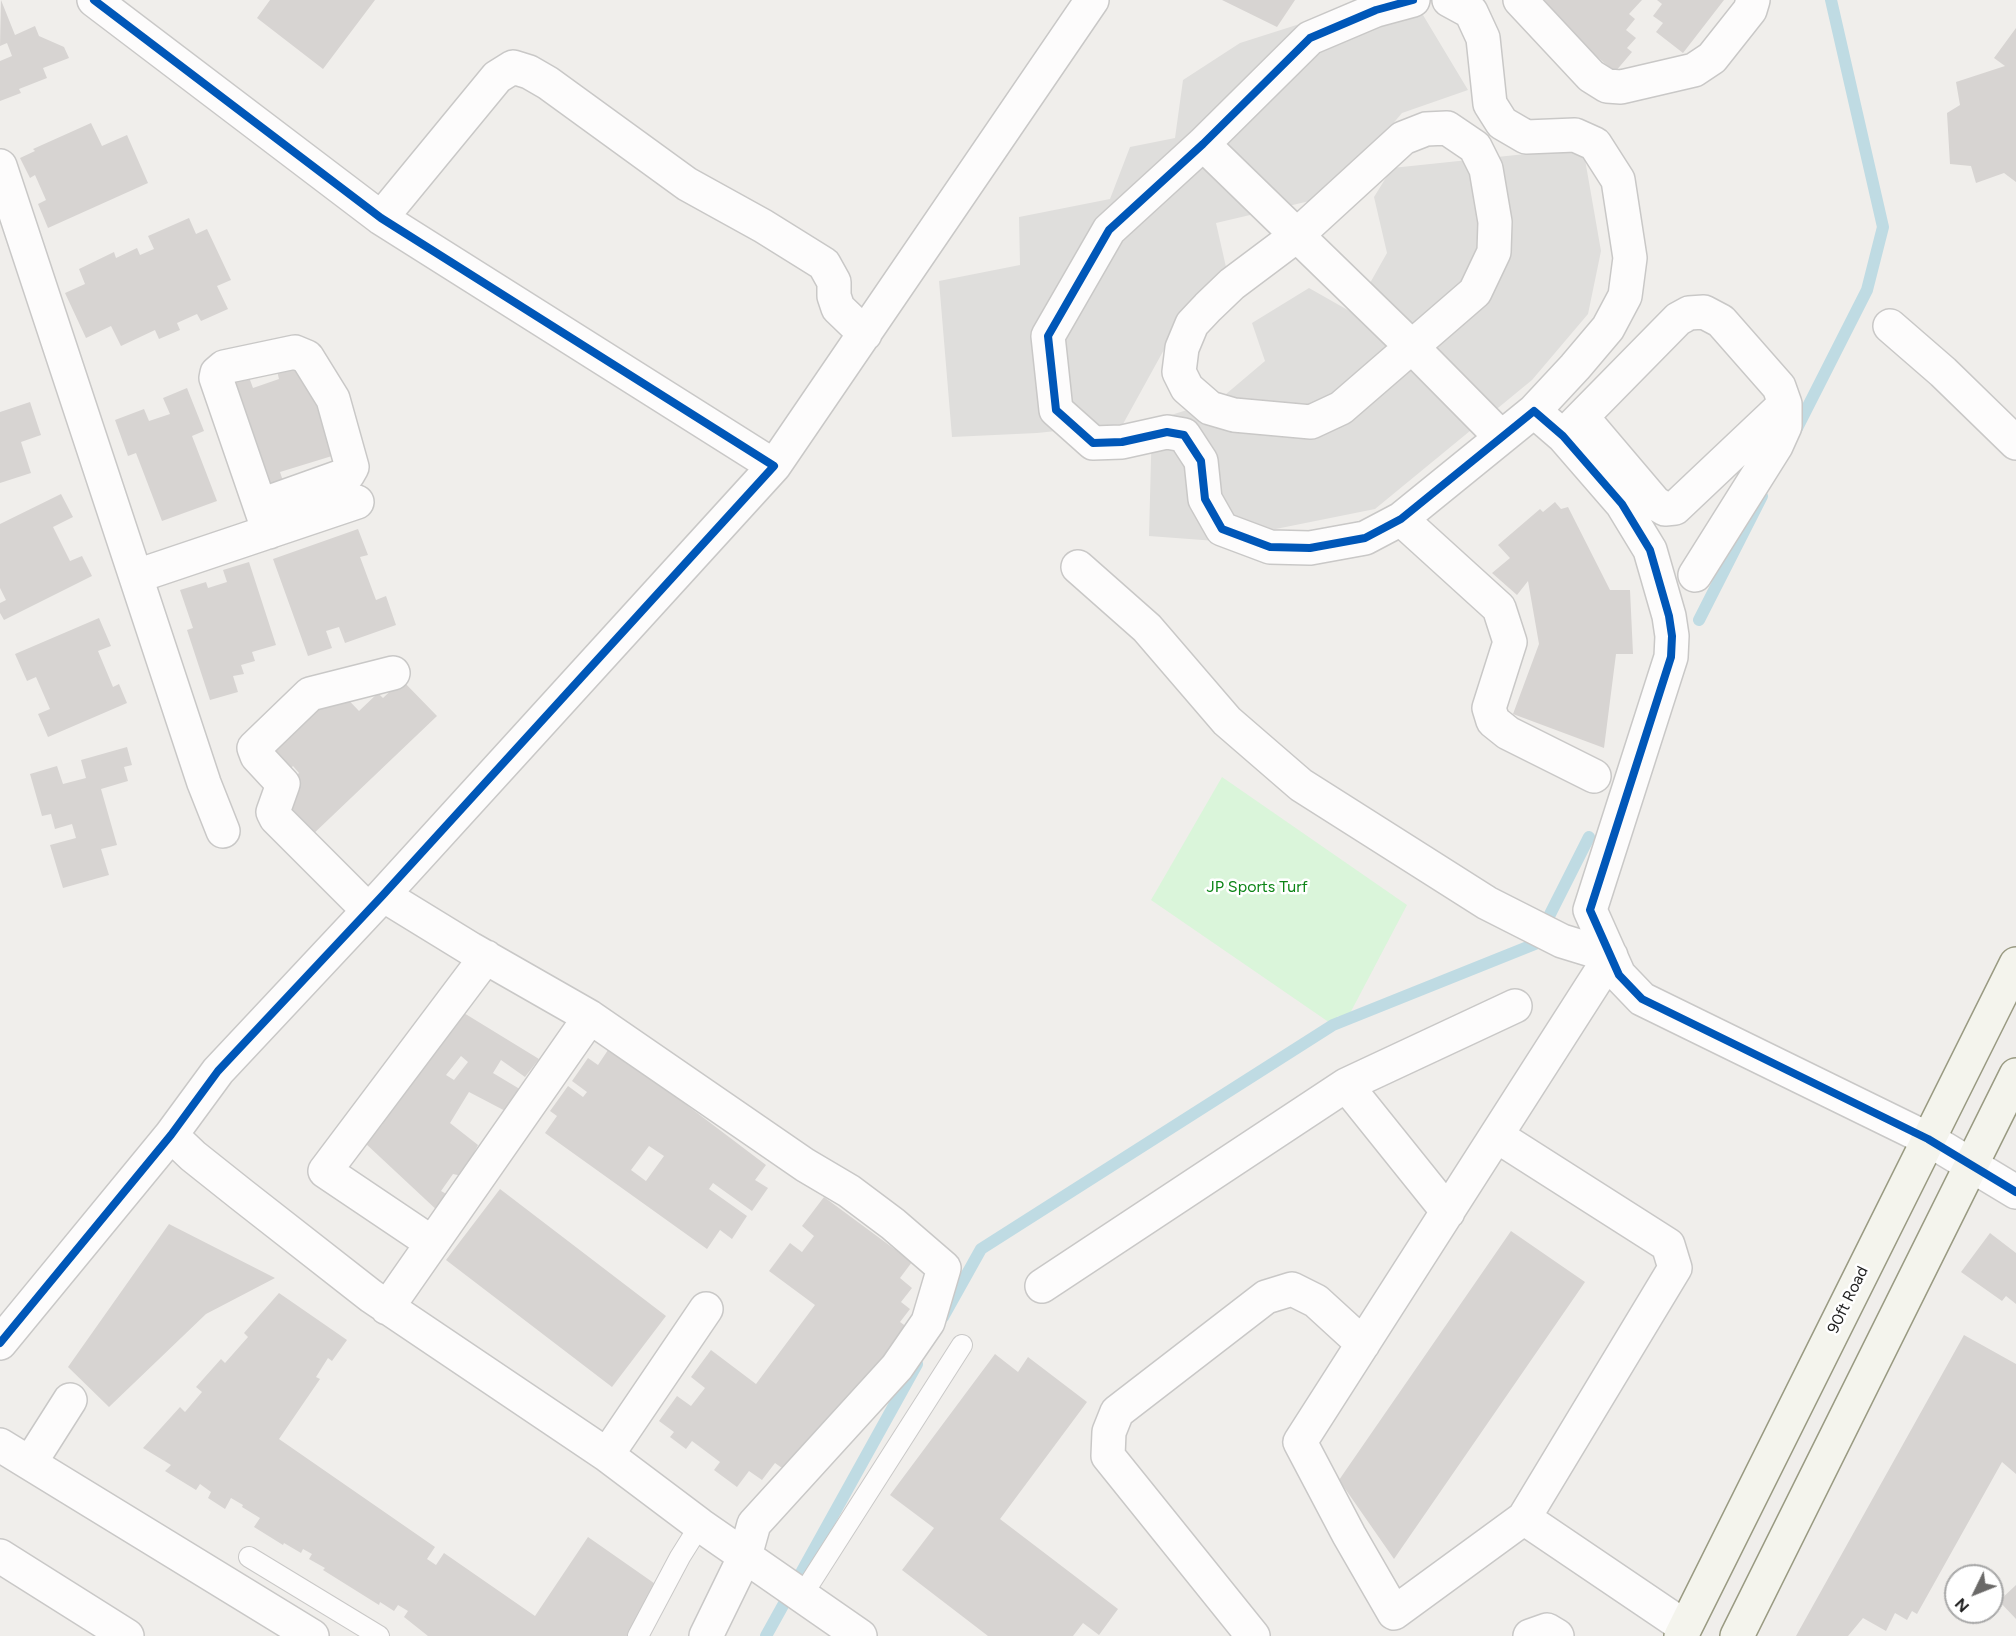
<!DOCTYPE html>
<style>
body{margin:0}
#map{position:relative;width:2016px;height:1636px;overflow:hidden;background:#f0eeeb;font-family:Figtree,sans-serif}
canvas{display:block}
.north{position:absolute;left:1944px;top:1564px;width:60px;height:60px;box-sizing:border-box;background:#fff;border:2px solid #a7a7a7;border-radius:50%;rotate:227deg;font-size:16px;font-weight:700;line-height:24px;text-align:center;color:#222}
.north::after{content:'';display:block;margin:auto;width:21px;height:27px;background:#6a6968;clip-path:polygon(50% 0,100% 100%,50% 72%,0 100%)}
</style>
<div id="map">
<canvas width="2016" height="1636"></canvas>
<div class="north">N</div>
</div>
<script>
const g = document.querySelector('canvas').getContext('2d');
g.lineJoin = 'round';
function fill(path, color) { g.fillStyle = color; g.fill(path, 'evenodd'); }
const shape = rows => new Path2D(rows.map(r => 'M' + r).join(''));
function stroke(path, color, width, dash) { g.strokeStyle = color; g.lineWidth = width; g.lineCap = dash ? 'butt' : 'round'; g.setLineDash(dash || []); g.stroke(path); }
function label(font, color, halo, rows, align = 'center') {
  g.font = font + ' Figtree,sans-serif'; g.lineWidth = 5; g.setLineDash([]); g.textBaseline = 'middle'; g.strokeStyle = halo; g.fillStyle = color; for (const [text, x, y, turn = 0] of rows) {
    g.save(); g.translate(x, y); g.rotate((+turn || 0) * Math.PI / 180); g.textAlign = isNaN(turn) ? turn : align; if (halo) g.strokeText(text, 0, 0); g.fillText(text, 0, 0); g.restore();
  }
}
fill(shape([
 [1375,0,1414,0,1468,90,1402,113,1331,196,1216,223,1226,267,1166,346,1123,424,1037,433,952,437,939,281,1020,265,1019,217,1110,199,1130,147,1175,138,1183,80,1240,43],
 [1583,148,1601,251,1588,314,1532,380,1375,509,1216,541,1149,536,1152,421,1219,400,1265,361,1252,323,1309,288,1353,313,1387,253,1374,197,1392,168]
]), '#dfdedc');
fill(shape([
 [1222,777,1407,905,1346,1021,1338,1016,1333,1025,1151,900]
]), '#daf5da');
stroke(shape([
 [1795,432,1867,290,1883,227,1831,0],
 [1699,620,1762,496],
 [943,1317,981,1249,1333,1025,1535,944,1589,837],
 [766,1636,917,1364]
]), '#bfdbe3', 12);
fill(shape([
 [1,0,15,35,35,26,39,36,64,47,69,58,43,68,47,78,19,89,21,93,0,101,0,61,12,56,7,43,0,46],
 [270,0,375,0,323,69,257,18],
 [1222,0,1295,0,1277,27],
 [1530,0,1642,0,1629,14,1635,19,1626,30,1636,38,1627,48,1632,52,1615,72],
 [1657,0,1724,0,1683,53,1656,32,1663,23,1653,16,1662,4],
 [2016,28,2016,182,2004,173,1976,183,1971,166,1950,164,1947,113,1960,105,1956,82,2005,66,1994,58],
 [91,123,102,146,127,135,148,183,48,228,38,204,46,200,35,175,30,178,20,158,35,151,33,149],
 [189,218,196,234,207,229,231,280,217,286,228,309,201,321,197,314,177,323,180,330,159,339,155,330,121,346,111,326,86,338,65,293,85,284,79,269,114,252,116,258,137,248,140,255,154,249,148,236],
 [302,362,319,413,328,410,332,456,280,472,286,490,264,498,224,376,246,369,253,388,279,379,277,371],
 [187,388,204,431,192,436,217,501,162,521,136,453,128,456,115,420,144,409,149,421,170,414,163,398],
 [30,402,41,435,21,442,31,473,0,483,0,412],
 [61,494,73,517,53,527,70,561,82,556,92,576,4,620,0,613,0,603,6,600,0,588,0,524],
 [1555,502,1561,509,1568,507,1610,590,1630,590,1633,654,1616,654,1604,748,1513,714,1539,644,1528,581,1517,595,1492,573,1510,558,1498,545,1540,509,1543,512],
 [358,529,368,555,360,557,376,600,386,596,396,625,345,643,339,627,326,631,332,648,308,656,273,559],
 [249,562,276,645,252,652,255,661,241,665,244,674,233,676,238,692,210,700,187,630,193,628,180,590,206,582,208,588,227,582,223,570],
 [99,618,111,646,98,651,113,687,119,684,127,703,48,737,38,714,50,709,36,677,27,681,15,654],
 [402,680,437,716,309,838,297,833,285,787,299,773,293,766,286,773,262,747,337,688,359,711,378,693,383,698],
 [127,747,132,765,124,767,128,781,101,789,117,845,101,849,109,875,63,888,50,845,76,838,72,824,55,829,51,814,42,816,30,774,57,766,63,784,86,778,81,760],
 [459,1010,539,1059,525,1077,501,1060,493,1073,523,1091,513,1115,469,1092,450,1123,478,1145,462,1176,453,1174,441,1191,452,1197,440,1213,365,1143,382,1125,389,1112],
 [461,1056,468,1062,454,1080,446,1075],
 [610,1047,766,1165,755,1180,768,1188,752,1211,713,1183,709,1189,747,1216,732,1239,720,1230,707,1249,545,1133,557,1116,550,1111,568,1086,583,1097,587,1092,572,1081,588,1058,598,1065],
 [649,1146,664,1156,646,1181,631,1170],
 [500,1189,666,1316,612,1387,446,1260],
 [824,1197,912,1262,900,1278,912,1288,901,1302,910,1309,900,1322,907,1327,807,1462,789,1473,775,1463,762,1480,749,1471,737,1487,714,1470,720,1462,692,1441,686,1449,670,1437,674,1432,659,1421,677,1396,691,1406,705,1388,691,1377,711,1350,756,1384,815,1305,769,1271,790,1243,802,1252,814,1236,802,1226],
 [169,1224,275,1278,206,1314,109,1407,68,1367],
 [1511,1231,1585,1282,1394,1559,1339,1480],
 [1990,1233,2016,1253,2016,1304,2006,1296,2002,1301,1961,1272],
 [279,1293,347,1340,332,1361,328,1358,316,1377,320,1379,279,1439,435,1547,427,1559,436,1565,444,1553,535,1616,588,1537,661,1588,627,1636,428,1636,404,1617,408,1611,398,1605,394,1611,380,1602,379,1605,323,1570,325,1568,309,1559,312,1554,303,1549,301,1553,284,1543,283,1545,254,1527,260,1518,242,1507,243,1505,231,1498,225,1509,208,1498,211,1492,200,1484,196,1490,165,1471,171,1465,143,1448,180,1407,185,1412,202,1392,196,1387,221,1359,225,1363,248,1337,244,1333],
 [1964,1335,2016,1364,2016,1474,2002,1462,1917,1614,1912,1611,1907,1620,1895,1613,1886,1631,1863,1618,1848,1636,1796,1636],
 [995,1354,1018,1372,1028,1357,1087,1402,1000,1519,1118,1609,1099,1635,1083,1623,1073,1636,988,1636,902,1570,934,1528,890,1495],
 [2016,1585,2016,1619,1999,1601]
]), '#d7d4d2');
const service = shape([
 [249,1557,379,1636],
 [801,1597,962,1345],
 [638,1636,680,1557,700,1525]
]);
const minor = shape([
 [1413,0,1376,10,1310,38,1203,144,1109,230,1048,336,1056,410,1093,443,1122,442,1167,432,1184,435,1201,461,1205,499,1222,529,1270,547,1310,548,1365,538,1401,519,1534,411,1563,436,1622,504,1650,550,1669,616,1672,636,1671,657,1590,910,1619,975,1642,999,1928,1139,2016,1192],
 [1449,0,1471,12,1483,38,1490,104,1502,123,1526,137,1575,135,1595,144,1618,180,1630,258,1625,296,1608,328,1575,367,1534,411],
 [1520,0,1591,76,1607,86,1621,87,1694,70,1712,58,1750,10,1753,0],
 [1447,128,1475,147,1486,169,1495,222,1494,252,1475,292,1341,408,1311,422,1234,415,1210,408,1187,388,1179,372,1182,348,1192,324,1208,307,1232,284,1296,236,1403,138,1426,129,1447,128],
 [1203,144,1412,347,1501,437],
 [0,166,204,783,223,831],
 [381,218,497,77,513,67,529,72,548,83,687,184,763,226,824,264,834,282,834,296,838,308,865,334],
 [1890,326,1943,372,2016,443],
 [1582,417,1655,503,1665,509,1675,508,1785,404],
 [1563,436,1678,319,1689,313,1704,312,1721,321,1779,387,1785,404,1785,426,1776,446,1695,575],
 [774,466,1092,0],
 [261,505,348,474,352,467,333,399,307,357,295,352,224,367,217,373,216,378,269,532],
 [1401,519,1499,608,1510,642,1489,708,1493,721,1508,733,1594,776],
 [1078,567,1147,628,1227,721,1301,785,1487,903,1562,941,1611,956,1300,1442,1349,1535,1394,1613,1524,1518,1685,1627],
 [137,576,357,502],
 [383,895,471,949,590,1017,805,1165,849,1191,893,1224,944,1268,928,1322,897,1367,754,1524,745,1556,706,1636],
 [368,910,276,818,273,812,283,784,257,756,254,748,310,694,393,673],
 [1346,1085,1515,1006],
 [171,1135,193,1156,242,1195,371,1296,607,1455,700,1525,860,1636],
 [1497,1136,1668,1245,1675,1268,1524,1518],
 [432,1243,325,1171,486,957],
 [1042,1286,1346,1085,1448,1212],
 [387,1308,590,1017],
 [0,1343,171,1135,218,1071,383,895,774,466,381,218,94,0],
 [0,1445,312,1636],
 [607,1455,706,1309],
 [30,1463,70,1400],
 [0,1556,127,1636],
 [1253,1636,1108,1456,1109,1432,1117,1412,1266,1297,1292,1289,1316,1301,1363,1344],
 [1530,1636,1547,1630,1557,1636]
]);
const secondary = shape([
 [1681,1636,2016,964],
 [1737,1636,2016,1075]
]);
stroke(service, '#c9c8c7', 22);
stroke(minor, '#c9c8c7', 36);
stroke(secondary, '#999a82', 36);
stroke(service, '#fdfcfc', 20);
stroke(minor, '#fdfcfc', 33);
stroke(secondary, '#f4f4ed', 33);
stroke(shape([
 [1413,0,1376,10,1310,38,1203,144,1109,230,1048,336,1056,410,1093,443,1122,442,1167,432,1184,435,1201,461,1205,499,1222,529,1270,547,1310,548,1365,538,1401,519,1534,411,1563,436,1622,504,1650,550,1669,616,1672,636,1671,657,1590,910,1619,975,1642,999,1928,1139,2016,1192],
 [0,1343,171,1135,218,1071,383,895,774,466,381,218,94,0]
]), '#0057b8', 8);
label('16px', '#0c8416', '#fff', [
 ["JP Sports Turf",1257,887]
]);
label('16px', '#222', '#fff', [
 ["90ft Road",1848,1300,-64]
]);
</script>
